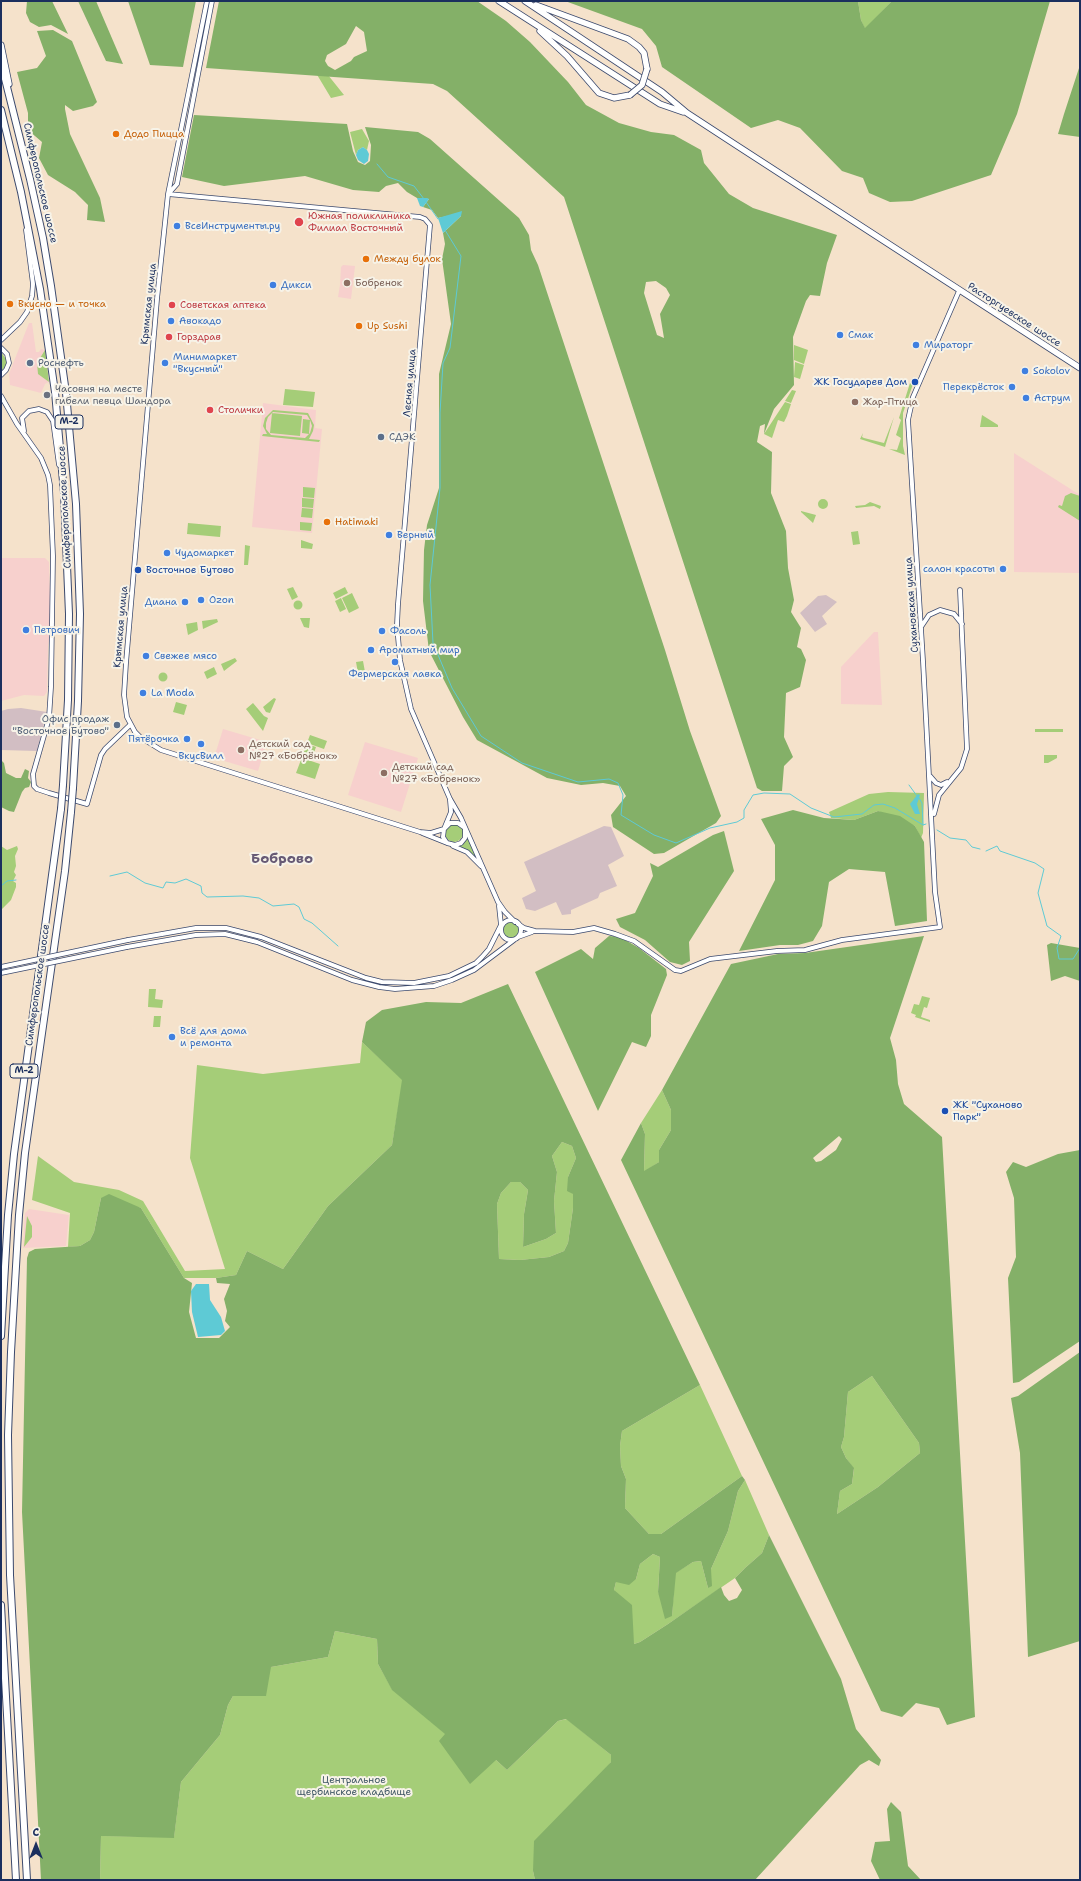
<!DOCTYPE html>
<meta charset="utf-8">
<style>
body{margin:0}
#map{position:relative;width:1081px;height:1881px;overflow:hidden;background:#f5e2cb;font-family:"Shantell Sans",sans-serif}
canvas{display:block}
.frame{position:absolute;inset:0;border:2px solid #1b2f5e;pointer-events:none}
.north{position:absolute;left:16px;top:1825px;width:40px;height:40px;-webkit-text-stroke:3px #f7f3e8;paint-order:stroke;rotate:0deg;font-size:11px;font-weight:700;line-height:16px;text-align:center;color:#1b2f5e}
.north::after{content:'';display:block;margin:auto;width:14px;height:18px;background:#1b2f5e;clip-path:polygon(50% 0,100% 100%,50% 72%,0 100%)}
</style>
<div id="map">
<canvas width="1081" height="1881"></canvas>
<div class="frame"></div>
<div class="north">С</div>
</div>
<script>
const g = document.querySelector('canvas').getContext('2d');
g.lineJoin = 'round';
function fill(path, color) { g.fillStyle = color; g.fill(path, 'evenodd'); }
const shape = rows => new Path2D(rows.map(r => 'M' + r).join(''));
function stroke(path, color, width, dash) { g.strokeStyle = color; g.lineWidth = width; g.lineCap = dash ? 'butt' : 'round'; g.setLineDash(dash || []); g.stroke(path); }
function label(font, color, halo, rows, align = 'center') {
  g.font = font + ' "Shantell Sans",sans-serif'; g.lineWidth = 4; g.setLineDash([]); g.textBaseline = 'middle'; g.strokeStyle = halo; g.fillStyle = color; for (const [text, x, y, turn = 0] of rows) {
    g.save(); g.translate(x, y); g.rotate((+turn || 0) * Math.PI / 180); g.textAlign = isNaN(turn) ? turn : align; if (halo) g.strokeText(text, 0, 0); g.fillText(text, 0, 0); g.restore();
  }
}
fill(shape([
 [343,265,355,266,351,299,338,297,340,285,341,267],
 [29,323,32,323,36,352,39,352,41,349,45,350,49,382,45,384,41,393,10,385,9,374],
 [263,403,316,410,315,428,322,429,312,533,252,527],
 [1014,453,1080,495,1080,573,1014,572],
 [1,558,45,558,49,562,51,628,48,646,47,692,44,696,24,695,1,701],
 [874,632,878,632,882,705,841,704,841,667],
 [223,729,267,742,258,771,214,758],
 [365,742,418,758,401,812,348,795],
 [29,1209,69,1215,66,1246,23,1248,25,1213]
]), '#f7d0cd');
fill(shape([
 [826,595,837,602,822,616,827,624,815,632,800,613,818,596],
 [8,709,21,708,47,712,37,751,1,750,1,711],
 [604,826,611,827,624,856,608,865,617,886,600,893,598,898,571,910,571,914,562,915,556,902,535,911,526,909,522,898,536,891,524,862]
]), '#d2bec3');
fill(shape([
 [858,1,892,1,865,29,861,20],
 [313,68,324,70,344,95,331,98],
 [362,129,369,141,367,150,363,147,358,150,356,155,350,132],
 [794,345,808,350,804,364,794,360],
 [45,350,49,382,38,374,37,363],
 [1,352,6,359,6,365,1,372],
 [795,362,804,365,800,379,794,377],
 [910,383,913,384,903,413,903,446,905,455,889,449,897,450,901,438,896,435,901,420,899,418],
 [285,389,315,392,313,407,283,405],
 [792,390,796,391,791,403,785,401],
 [785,402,791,404,787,416,784,422,778,420,772,438,764,434],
 [273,410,308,413,314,425,313,431,309,439,320,440,319,442,262,436,263,434,267,434,263,426,265,418],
 [273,412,307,415,310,420,303,419,302,433,309,434,310,420,312,426,310,433,305,438,271,435,266,429,266,423,268,417],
 [272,413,302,416,300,436,270,433],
 [982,415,998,425,998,427,980,427],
 [894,417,885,447,860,439,863,433,862,437,864,438,884,443],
 [303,487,315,488,314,498,303,497],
 [1071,493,1080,496,1080,521,1058,507,1059,505,1062,506,1065,496],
 [302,498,314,499,313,508,302,507],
 '818 504a5 5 0 1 1 10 0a5 5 0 1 1-10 0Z',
 [870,502,881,506,880,509,874,506,856,508,855,506,865,505],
 [302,508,313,509,312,518,301,517],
 [801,511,816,515,813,523,801,512],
 [300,522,312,523,311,531,300,530],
 [188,523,221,526,220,537,187,534],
 [858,531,860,544,853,545,851,532],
 [301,540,313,544,312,549,301,548],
 [245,545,250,546,248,565,244,565],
 [293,587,298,597,292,600,287,589],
 [345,587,348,593,336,599,333,593],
 [352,593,359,608,349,613,342,598],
 [341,598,346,609,340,612,335,601],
 '293.5 605a4.5 4.5 0 1 1 9 0a4.5 4.5 0 1 1-9 0Z',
 [300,618,310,618,309,628,304,627],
 [217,619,218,622,203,629,202,621],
 [197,622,198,630,188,635,186,624],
 [235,658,237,661,224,671,221,664],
 [363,661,365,672,358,673,356,662],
 [214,667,217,674,207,679,204,672],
 '158.5 677a4.5 4.5 0 1 1 9 0a4.5 4.5 0 1 1-9 0Z',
 [274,698,276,699,270,713,266,712,263,707],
 [176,702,187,705,184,715,173,712],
 [253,703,264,716,268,718,263,731,246,709],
 [1035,729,1063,729,1063,732,1035,732],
 [310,735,327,741,324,749,307,743],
 [307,744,316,747,311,761,320,764,315,779,296,773],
 [1044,755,1057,755,1057,758,1048,763,1044,763],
 [888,792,924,793,923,833,921,838,915,826,878,811,854,820,831,818,829,812,869,794],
 '445 833a9 9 0 1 1 18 0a9 9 0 1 1-18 0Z',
 [468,837,480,862,470,852,459,846],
 [1,846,7,850,17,846,18,849,15,856,16,866,14,872,16,875,13,881,16,883,16,887,11,900,1,910],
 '503 930a8 8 0 1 1 16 0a8 8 0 1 1-16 0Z',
 [149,989,156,989,155,999,163,1000,162,1008,148,1007],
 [922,996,930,998,927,1008,924,1007,921,1017,930,1020,930,1022,915,1017,916,1015,911,1013,914,1004,919,1005],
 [154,1016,161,1016,160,1027,153,1027],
 [362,1042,403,1080,392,1145,328,1206,283,1269,247,1251,236,1275,216,1278,184,1278,141,1208,101,1198,94,1232,90,1240,80,1246,68,1247,70,1213,32,1200,38,1156,74,1182,119,1190,143,1201,185,1271,225,1269,190,1158,197,1065,263,1074,360,1063],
 [662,1090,671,1110,671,1130,659,1150,659,1162,644,1172,645,1134,641,1123],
 [562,1142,572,1146,576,1158,568,1177,573,1194,573,1208,568,1243,564,1251,549,1257,520,1260,499,1259,497,1204,501,1193,511,1182,520,1182,528,1190,524,1214,523,1247,546,1239,556,1233,554,1201,557,1172,552,1156],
 [27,1216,32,1226,32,1237,24,1247],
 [872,1376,919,1443,920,1453,878,1487,837,1514,840,1491,852,1484,854,1469,846,1458,841,1447,844,1437,848,1392],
 [700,1385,742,1476,661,1534,649,1534,625,1508,626,1479,621,1466,620,1446,622,1431],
 [745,1480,769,1535,762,1553,745,1568,735,1578,668,1624,640,1642,634,1644,614,1590,616,1582,636,1579,640,1564,653,1554,660,1557,658,1592,672,1616,675,1573,693,1562,701,1561,708,1588,711,1569,728,1531,738,1491],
 [335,1631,377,1639,378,1664,392,1689,446,1734,496,1760,507,1770,558,1721,567,1719,611,1755,611,1762,533,1871,535,1880,100,1880,101,1836,174,1837,181,1782,220,1735,228,1705,233,1696,271,1667,328,1657]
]), '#a5cd78');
fill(shape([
 [27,1,52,1,68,34,51,25,39,27,30,22,26,13],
 [78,1,96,1,123,64,106,61],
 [128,1,196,1,183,67,150,65],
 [219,1,477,1,506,21,530,42,568,82,586,105,619,123,651,132,674,135,701,150,704,163,729,194,753,208,837,235,827,263,820,296,810,295,806,301,793,337,794,385,774,409,764,434,765,424,760,426,757,442,772,452,771,493,786,531,788,568,794,600,791,612,801,628,797,647,801,649,806,660,800,687,786,693,784,737,793,757,784,766,782,791,762,791,757,788,564,197,447,91,433,84,206,68],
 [356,26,364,32,367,51,354,57,351,61,335,70,328,66,325,61,327,55,346,44],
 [656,281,666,288,670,295,660,314,664,338,657,335,644,293,646,282],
 [565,1,858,1,861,20,865,28,892,1,1050,1,1017,114,991,175,912,201,890,202,869,193,863,178,842,171,800,128,778,120,751,128,662,67,656,46,642,29],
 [53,30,72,41,97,102,93,106,73,111,65,105,65,109,70,134,100,198,105,222,87,220,88,205,75,192,48,175,39,158,42,142,28,130,28,113,17,72,37,68,46,56,37,31],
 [1080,65,1080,137,1058,134,1064,114],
 [194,115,347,124,353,151,358,162,365,165,370,161,371,145,365,127,418,132,430,139,519,218,529,235,531,250,538,265,665,650,690,731,721,816,716,823,664,853,654,854,613,827,611,815,626,796,620,786,603,783,581,785,547,778,477,740,463,717,429,651,423,601,424,550,427,525,439,488,439,374,451,324,442,259,445,244,443,233,461,216,453,215,438,218,432,210,423,207,429,199,417,198,407,192,398,183,386,186,379,192,353,190,305,176,224,186,182,177],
 [1,760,4,763,6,773,16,778,21,778,25,769,29,771,28,778,31,782,29,787,25,788,22,792,14,812,9,811,1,807],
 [793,810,824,818,854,820,878,811,900,816,915,826,924,842,927,921,895,926,885,872,849,869,829,882,822,926,813,941,798,945,780,945,739,951,775,880,775,845,761,819],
 [724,831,734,871,689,942,690,961,682,965,670,962,645,940,620,927,616,919,635,913,653,876,650,863,658,867,713,835],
 [609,936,620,937,639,948,666,969,667,975,651,1015,651,1036,646,1047,632,1042,598,1111,535,972,581,949,593,959,595,948],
 [924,936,890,1038,896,1060,898,1084,904,1104,942,1137,975,1717,947,1725,939,1708,916,1703,902,1717,881,1711,621,1160,641,1123,645,1134,644,1171,659,1162,659,1150,671,1130,671,1110,662,1090,731,964,778,954,805,953],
 [839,1136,842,1139,836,1150,821,1161,816,1162,813,1158],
 [872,1376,919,1443,920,1453,878,1487,837,1514,840,1491,852,1484,854,1468,846,1458,841,1447,844,1437,848,1392],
 [1051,943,1080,948,1080,981,1065,976,1051,981,1047,945],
 [508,984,700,1385,622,1431,620,1446,621,1466,626,1479,625,1508,649,1534,661,1534,742,1476,745,1480,738,1491,728,1531,711,1569,712,1586,708,1588,701,1561,693,1562,676,1573,672,1616,665,1619,658,1592,660,1557,653,1554,640,1564,636,1579,629,1585,616,1582,614,1590,632,1605,634,1644,640,1642,668,1624,721,1587,724,1595,729,1601,737,1598,742,1590,735,1578,745,1568,762,1553,769,1535,841,1679,856,1729,881,1760,879,1766,869,1760,860,1765,755,1880,535,1880,533,1871,534,1841,611,1762,611,1755,566,1719,558,1721,507,1770,496,1760,470,1784,439,1741,445,1734,392,1690,378,1664,377,1639,335,1631,328,1657,271,1667,266,1696,233,1696,228,1705,220,1735,181,1782,174,1838,101,1836,100,1880,41,1880,22,1512,27,1258,29,1252,35,1249,80,1246,90,1240,94,1232,101,1198,109,1194,141,1208,184,1278,192,1283,189,1312,196,1338,219,1338,230,1327,225,1321,227,1311,224,1299,230,1284,217,1283,216,1278,236,1275,247,1251,283,1269,328,1206,392,1145,402,1080,362,1042,366,1022,382,1010,426,1002,461,1003],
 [562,1142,572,1146,576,1158,568,1177,567,1191,573,1194,573,1208,568,1243,564,1251,549,1257,520,1260,499,1259,497,1204,501,1193,511,1182,520,1182,528,1190,524,1214,523,1247,546,1239,556,1233,554,1201,557,1172,552,1156],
 [1080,1150,1080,1341,1019,1382,1013,1383,1008,1278,1016,1257,1014,1198,1006,1172,1013,1162,1026,1167,1058,1154],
 [1080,1352,1080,1641,1028,1657,1020,1453,1011,1398,1018,1396],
 [891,1802,901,1812,908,1866,921,1880,880,1880,871,1861,875,1842,890,1841,887,1809]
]), '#84b068');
fill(shape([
 [363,147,367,150,369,154,368,161,364,164,358,160,356,155,358,150],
 [417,198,427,198,429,199,423,207,420,206],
 [462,211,461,216,443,233,438,218],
 [918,794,920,795,917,804,920,814,915,814,910,804],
 [196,1284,209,1284,210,1300,221,1317,225,1331,221,1335,198,1337,192,1312,191,1291]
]), '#5ecad5');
stroke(shape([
 [377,164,388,177,414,186,424,199],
 [426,202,438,219],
 [445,230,461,256,450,348,443,363,440,413,440,488,430,585,433,643,452,688,481,736,522,763,578,782,609,779,618,783,623,795,621,815,654,835,676,843,710,828,737,822,744,818,744,810,753,795,764,793,790,794,811,808,834,817,862,814,874,805,883,804,895,808,923,825],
 [909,785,917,796],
 [919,798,922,803,923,825,926,824],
 [937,830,950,838,966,840,972,847,980,849],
 [986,851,997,846,1000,851,1035,863,1044,869,1038,893,1047,926,1061,936,1057,948,1059,959,1073,959,1080,948],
 [110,876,127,872,145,883,163,888,166,882,175,883,186,879,201,886,202,893,207,897,243,896,259,898,273,906,294,904,299,907,304,919,312,923,338,946],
 [1,886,7,881,16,880]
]), '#5ecad5', 1);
const minor = shape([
 [207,1,168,194,157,299,126,663,124,695,127,717,135,732,140,737,161,750,420,832,431,833,444,829],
 [170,192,177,184,212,1],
 [168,194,420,217,425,219,430,225,398,604,397,625,400,660,411,709,450,799,461,818,498,902,505,912,515,922],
 [1,340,20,322,27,312,32,296,33,284,26,230],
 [1,348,7,354,9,363,6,370,1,375],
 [1,396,17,424,41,458,48,475,50,485,53,556,51,687,49,718,33,774,34,786,37,789,49,793,87,804,101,755,105,749,130,725],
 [24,431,22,418,29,411,39,409,47,412,53,421,59,465],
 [921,627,929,615,940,610,954,614,962,624],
 [930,776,936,783,941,785,947,782],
 [934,814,939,795,961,768,967,749,960,590],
 [444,829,450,823,458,823,465,828,465,838,461,843,455,845,447,843,443,837,444,829,451,812,450,800],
 [422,833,447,843],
 [453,846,467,852,481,866],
 '501 930a10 10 0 1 1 20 0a10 10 0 1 1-20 0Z',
 [518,924,524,928,535,931,573,932,594,928,615,934,634,941,675,970,681,971,710,959,777,951,805,950,842,940,940,927,935,892,923,661,908,420,913,397,959,291],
 [518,937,532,932],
 [128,940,196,928,226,928,261,937,366,978,382,982,414,983,449,976,476,963,482,957,489,949,501,925,499,906],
 [127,947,196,935,225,934,257,942,352,980,379,987,395,989,434,986,452,980,474,970,514,940]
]);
const major = shape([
 [499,1,660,104,683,112],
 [525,1,662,92,687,113,736,145,1080,368],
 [536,5,628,39,639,47,644,53,647,69],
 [540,31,567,56,599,93,614,98,630,95],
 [1,45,9,84]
]);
const highway = shape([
 [1,63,30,179,43,238,51,286,66,393,76,504,80,614,78,701,73,788],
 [1,110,21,192,40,289,55,392,64,493,69,614,68,700,63,785],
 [1,1336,8,1215,14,1154,61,809],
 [1,1605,16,1880],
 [27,1880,10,1575,8,1435,11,1352,19,1215,25,1153,65,871,71,812]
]);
stroke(minor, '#3c4a6e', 5.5);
stroke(major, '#3c4a6e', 7);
stroke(highway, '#3c4a6e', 8);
stroke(minor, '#fff', 4);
stroke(major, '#fff', 5.5);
stroke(highway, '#fff', 6);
const minorBridge = shape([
 [1,967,128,940],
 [1,973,127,947]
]);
const majorBridge = shape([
 [630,95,642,85,647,69]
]);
const highwayBridge = shape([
 [61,809,63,785],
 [71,812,73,788]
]);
stroke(minorBridge, '#3c4a6e', 5.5, []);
stroke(majorBridge, '#3c4a6e', 7, []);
stroke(highwayBridge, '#3c4a6e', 8, []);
stroke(minorBridge, '#fff', 4);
stroke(majorBridge, '#fff', 5.5);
stroke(highwayBridge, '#fff', 6);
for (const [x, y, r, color] of [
 [116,134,4,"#e8710a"],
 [299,222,5,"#e0444e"],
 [177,226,4,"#3f7fe0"],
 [366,259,4,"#e8710a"],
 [347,283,4,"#8d6e63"],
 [273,285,4,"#3f7fe0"],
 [10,304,4,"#e8710a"],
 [172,305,4,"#e0444e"],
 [171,321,4,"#3f7fe0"],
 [359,326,4,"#e8710a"],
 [840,335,4,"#3f7fe0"],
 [169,337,4,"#e0444e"],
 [916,345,4,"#3f7fe0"],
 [30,363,4,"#5c6f8a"],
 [165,363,4,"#3f7fe0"],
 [1025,371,4,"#3f7fe0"],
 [915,382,4,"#1a4fb4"],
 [1012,387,4,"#3f7fe0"],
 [47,395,4,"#6b7280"],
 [1026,398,4,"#3f7fe0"],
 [855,402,4,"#8d6e63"],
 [210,410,4,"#e0444e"],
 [381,437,4,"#5c6f8a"],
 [327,522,4,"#e8710a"],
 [389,535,4,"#3f7fe0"],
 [167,553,4,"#3f7fe0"],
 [1003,569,4,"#3f7fe0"],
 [138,570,4,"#1a4fb4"],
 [201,600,4,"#3f7fe0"],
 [185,602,4,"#3f7fe0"],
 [26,630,4,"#3f7fe0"],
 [382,631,4,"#3f7fe0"],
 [371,650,4,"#3f7fe0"],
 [146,656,4,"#3f7fe0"],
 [395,662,4,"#3f7fe0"],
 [143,693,4,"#3f7fe0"],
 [117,725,4,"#5c6f8a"],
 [187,739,4,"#3f7fe0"],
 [201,744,4,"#3f7fe0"],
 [241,750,4,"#8d6e63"],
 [384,773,4,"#8d6e63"],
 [172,1037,4,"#3f7fe0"],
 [945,1111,4,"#1a4fb4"]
]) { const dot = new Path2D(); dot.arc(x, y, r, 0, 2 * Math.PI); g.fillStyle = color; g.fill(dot); stroke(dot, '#f7f3e8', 1.5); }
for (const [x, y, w] of [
 [69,422,28],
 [24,1071,28]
]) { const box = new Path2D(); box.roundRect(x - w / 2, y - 7, w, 14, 3); g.fillStyle = '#f7f3e8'; g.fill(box); stroke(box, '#1b2f5e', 1); }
label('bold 9px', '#1b2f5e', null, [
 ["М-2",69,422],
 ["М-2",24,1071]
]);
label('10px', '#c56008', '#f7f3e8', [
 ["Додо Пицца",124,134],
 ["Между булок",374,259],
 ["Вкусно — и точка",18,304],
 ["Up Sushi",367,326],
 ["Hatimaki",335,522]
], 'left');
label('10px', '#1b2f5e', '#f7f3e8', [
 ["Симферопольское шоссе",40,183,77],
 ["Крымская улица",149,304,-84],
 ["Расторгуевское шоссе",1014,315,33],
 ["Лесная улица",410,383,-85],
 ["Симферопольское шоссе",65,507,-93],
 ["Сухановская улица",912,605,-94],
 ["Крымская улица",121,627,-85],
 ["Симферопольское шоссе",38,985,-82]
]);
label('10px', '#be3a42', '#f7f3e8', [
 ["Южная поликлиника",308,216],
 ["Филиал Восточный",308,228],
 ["Советская аптека",180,305],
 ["Горздрав",177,337],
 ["Столички",218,410]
], 'left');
label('10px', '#366cbe', '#f7f3e8', [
 ["ВсеИнструменты.ру",185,226],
 ["Дикси",281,285],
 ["Авокадо",179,321],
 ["Смак",848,335],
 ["Мираторг",924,345],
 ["Минимаркет",173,357],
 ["\"Вкусный\"",173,369],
 ["Sokolov",1033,371],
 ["Перекрёсток",1004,387,"right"],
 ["Аструм",1034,398],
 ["Верный",397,535],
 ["Чудомаркет",175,553],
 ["салон красоты",995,569,"right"],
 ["Ozon",209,600],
 ["Диана",177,602,"right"],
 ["Петрович",34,630],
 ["Фасоль",390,631],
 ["Ароматный мир",379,650],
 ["Свежее мясо",154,656],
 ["Фермерская лавка",395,674,"center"],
 ["La Moda",151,693],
 ["Пятёрочка",179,739,"right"],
 ["ВкусВилл",201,756,"center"],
 ["Всё для дома",180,1031],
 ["и ремонта",180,1043]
], 'left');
label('10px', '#785e54', '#f7f3e8', [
 ["Бобренок",355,283],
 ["Жар-Птица",863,402],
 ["Детский сад",249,744],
 ["№27 «Бобрёнок»",249,756],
 ["Детский сад",392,767],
 ["№27 «Бобренок»",392,779]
], 'left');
label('10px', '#4e5e75', '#f7f3e8', [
 ["Роснефть",38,363],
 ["СДЭК",389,437],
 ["Офис продаж",109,719,"right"],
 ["\"Восточное Бутово\"",109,731,"right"]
], 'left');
label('10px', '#164399', '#f7f3e8', [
 ["ЖК Государев Дом",907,382,"right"],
 ["Восточное Бутово",146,570],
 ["ЖК \"Суханово",953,1105],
 ["Парк\"",953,1117]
], 'left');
label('10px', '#5b616d', '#f7f3e8', [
 ["Часовня на месте",55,389],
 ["гибели певца Шандора",55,401]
], 'left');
label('10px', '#3e5664', '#f7f3e8', [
 ["Центральное",354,1780],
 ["щербинское кладбище",354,1792]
]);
label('bold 14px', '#675a75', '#f7f3e8', [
 ["Боброво",282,859]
]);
</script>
